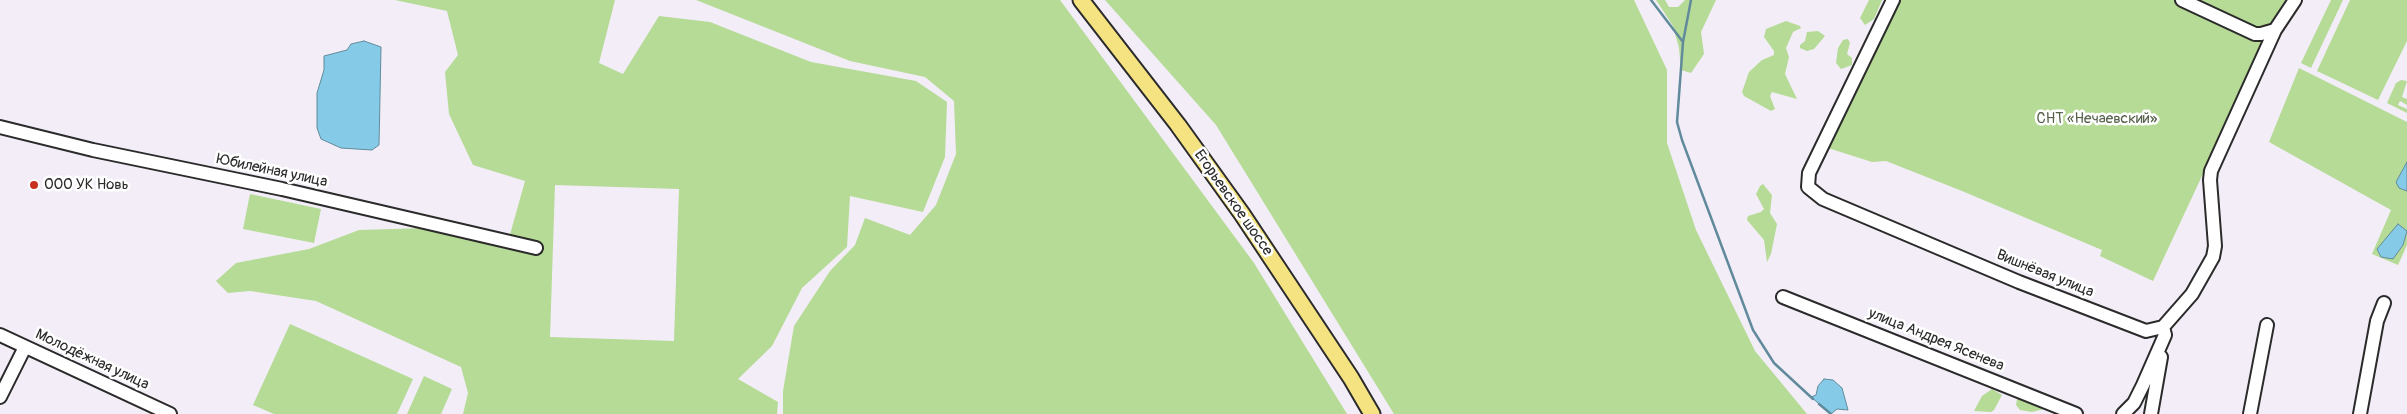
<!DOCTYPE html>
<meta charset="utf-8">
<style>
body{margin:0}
canvas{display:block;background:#f2edf7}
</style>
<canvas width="2407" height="414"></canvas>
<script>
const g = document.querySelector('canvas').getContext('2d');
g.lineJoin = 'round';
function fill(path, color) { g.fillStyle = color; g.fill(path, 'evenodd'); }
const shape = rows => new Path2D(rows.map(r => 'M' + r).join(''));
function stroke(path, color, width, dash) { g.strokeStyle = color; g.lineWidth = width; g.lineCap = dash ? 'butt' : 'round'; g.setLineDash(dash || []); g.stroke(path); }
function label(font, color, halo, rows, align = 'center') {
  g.font = font + ' Pangolin,sans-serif'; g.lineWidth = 5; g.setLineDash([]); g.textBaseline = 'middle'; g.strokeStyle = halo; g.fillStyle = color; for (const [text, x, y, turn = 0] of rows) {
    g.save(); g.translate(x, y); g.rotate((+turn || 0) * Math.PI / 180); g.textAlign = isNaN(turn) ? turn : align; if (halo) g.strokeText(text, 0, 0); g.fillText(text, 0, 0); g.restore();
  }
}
fill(shape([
 [395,0,615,0,599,63,623,74,659,16,710,22,811,62,916,81,947,102,945,157,923,212,850,196,847,247,802,288,772,346,738,379,778,402,777,414,463,414,468,393,461,367,316,301,250,291,228,293,216,281,236,263,309,249,359,230,425,228,506,249,525,181,473,165,449,114,445,72,458,55,447,11],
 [555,185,679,189,674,341,550,337],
 [696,0,1060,0,1254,263,1347,414,783,414,783,391,794,326,830,271,855,245,865,218,910,235,936,205,956,154,954,101,925,77,850,61],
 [1105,0,1634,0,1667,70,1667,143,1696,230,1755,351,1807,414,1394,414,1216,125],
 [1656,0,1665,0,1669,7,1678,7,1685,0,1716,0,1701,32,1704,54,1691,73,1681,70,1679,48,1673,26],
 [1869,0,1882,0,1874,19,1865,25,1860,18],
 [1896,0,2286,0,2264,33,2263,45,2153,281,2100,256,2102,250,1962,191,1886,161,1872,162,1828,148],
 [2331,0,2343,0,2311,68,2301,63],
 [2350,0,2407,0,2407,41,2378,100,2317,71],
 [1786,21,1800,26,1801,28,1793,32,1786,48,1789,57,1785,74,1797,99,1772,92,1770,96,1775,109,1771,111,1744,96,1742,92,1749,72,1762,60,1774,55,1774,51,1764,37,1766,29],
 [1818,31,1825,36,1814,49,1807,51,1800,48,1800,45,1805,41,1807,32],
 [1848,39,1850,43,1847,54,1852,58,1852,65,1841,69,1836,63,1838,48,1843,40],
 [2299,68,2407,122,2407,162,2396,182,2399,188,2407,191,2407,245,2398,265,2372,254,2391,210,2269,142],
 [2382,244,2403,245,2393,258,2377,249],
 [2401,80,2407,81,2402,97,2407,99,2407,105,2400,101,2398,105,2407,109,2407,113,2387,103,2396,83],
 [1763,184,1772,195,1770,213,1777,224,1771,254,1767,262,1764,240,1747,220,1748,216,1761,212,1764,209,1756,194,1760,186],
 [250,194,321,209,314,243,243,229],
 [290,324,413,379,397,414,274,414,253,405],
 [424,376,452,389,441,414,407,414],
 [1992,389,2002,395,1994,410,1991,412,1974,411,1982,396],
 [2020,396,2044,403,2044,409,2032,412,2020,410,2016,405,2017,399]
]), '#b6db96');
const water = shape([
 [364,41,381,47,379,145,372,150,341,148,321,139,317,128,317,93,324,70,324,56,347,50,351,44,364,41],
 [2407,162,2407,191,2399,188,2396,182,2407,162],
 [2398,224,2407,231,2403,245,2393,259,2381,257,2377,249,2398,224],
 [1824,379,1833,380,1842,388,1848,410,1837,409,1831,414,1811,397,1816,395,1818,386,1824,379]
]);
fill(water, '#85cbe7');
stroke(water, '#618b9c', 1);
stroke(shape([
 [1651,0,1683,42],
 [1691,0,1683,42,1677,122,1682,140,1753,330,1774,363,1813,399],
 [1819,404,1831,414]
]), '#618b9c', 2.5);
const minor = shape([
 [1893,0,1809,173,1808,187,1823,199,2019,282,2146,331,2163,327,2192,294,2213,257,2215,246,2210,180,2211,171,2275,30],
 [2182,0,2255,34,2261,34,2275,30,2295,0],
 [0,127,93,150,282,189,536,248],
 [1783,297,2076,414],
 [0,335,170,414],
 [0,397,25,347],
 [2123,414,2134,403,2143,385,2165,335,2163,327],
 [2151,414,2161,357],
 [2250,414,2267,325],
 [2360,414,2377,321,2384,303]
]);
const major = shape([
 [1081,0,1178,125,1242,214,1351,378,1372,414]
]);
stroke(minor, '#2b2b2b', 16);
stroke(major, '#2b2b2b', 19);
stroke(minor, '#fff', 12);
stroke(major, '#f5e382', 15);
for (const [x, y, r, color] of [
 [34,185,5,"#c8321e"]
]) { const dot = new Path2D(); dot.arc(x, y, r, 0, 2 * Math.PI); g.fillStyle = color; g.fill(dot); stroke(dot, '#fff', 2); }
label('15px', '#55604b', '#fff', [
 ["СНТ «Нечаевский»",2097,119]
]);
label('15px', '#2b2b2b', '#fff', [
 ["Юбилейная улица",272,171,12],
 ["Егорьевское шоссе",1233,203,55],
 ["Вишнёвая улица",2045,274,22],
 ["улица Андрея Ясенева",1936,340,22],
 ["Молодёжная улица",92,360,25]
]);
label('15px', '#2b2b2b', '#fff', [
 ["ООО УК Новь",44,185]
], 'left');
</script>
